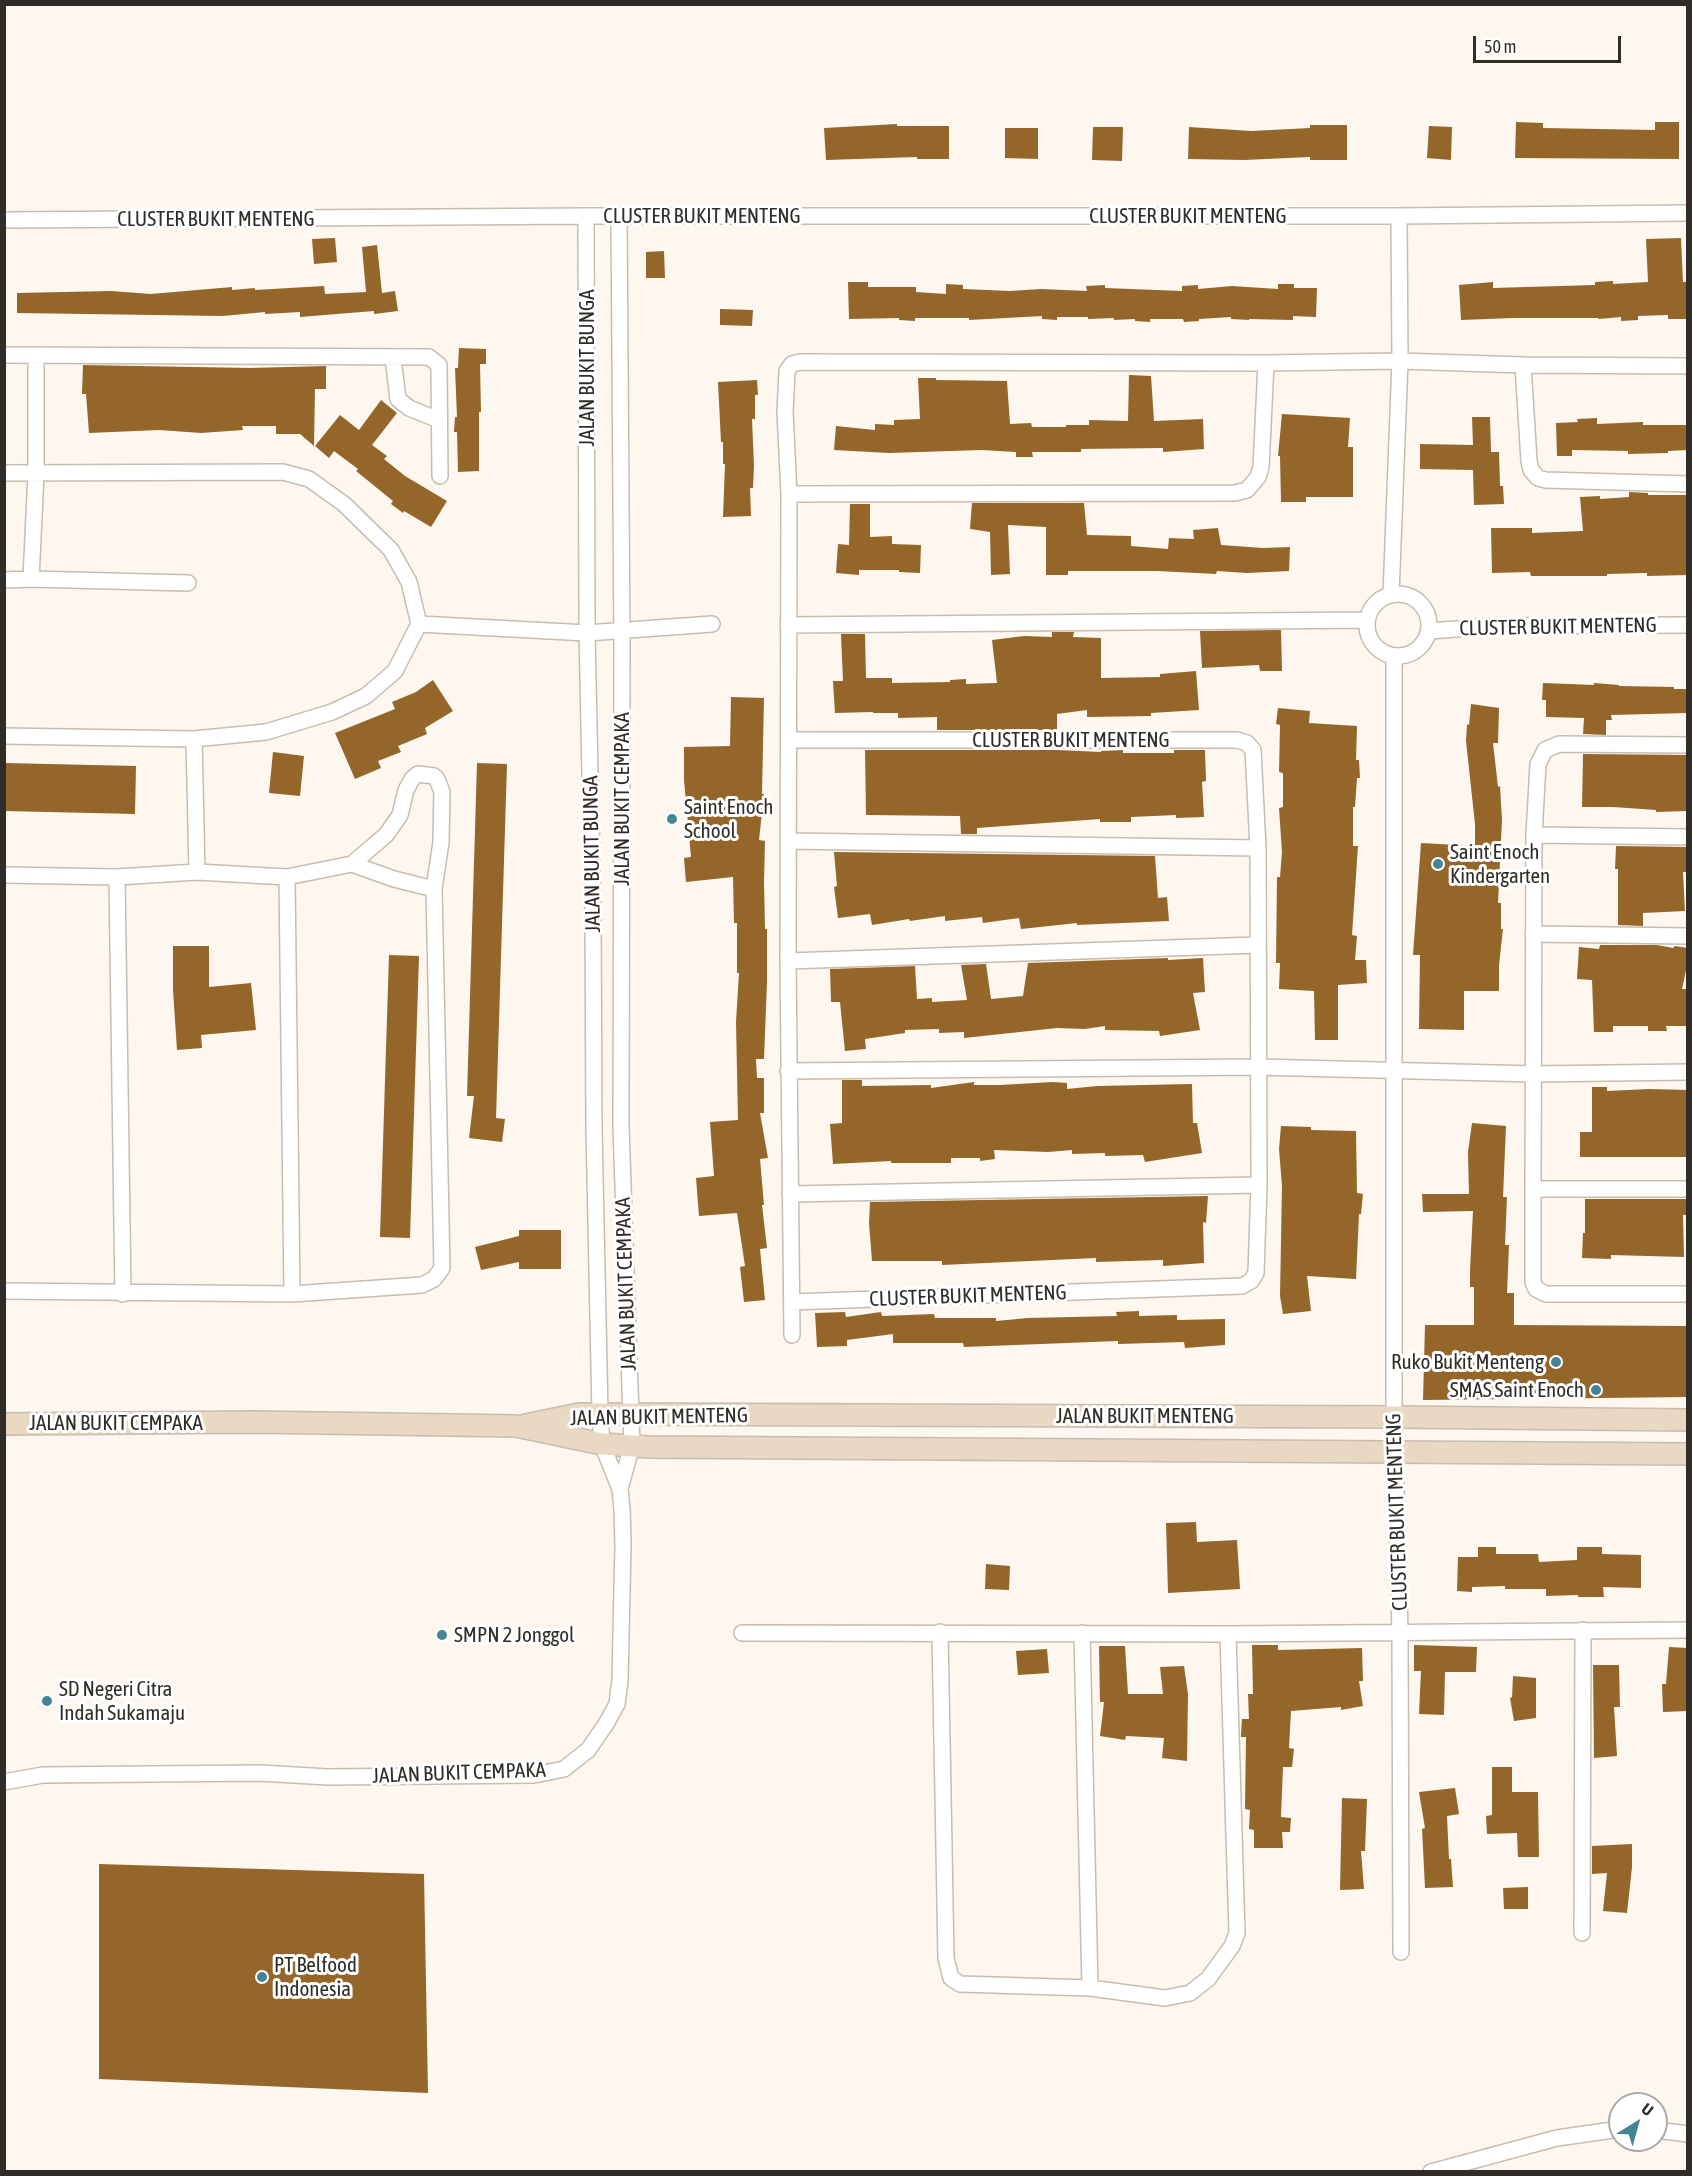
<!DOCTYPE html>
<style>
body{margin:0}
#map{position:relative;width:1692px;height:2176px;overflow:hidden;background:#fdf7ef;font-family:"Asap Condensed",sans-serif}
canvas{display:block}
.frame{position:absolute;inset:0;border:6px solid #302c27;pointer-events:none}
.north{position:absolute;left:1608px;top:2092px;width:60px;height:60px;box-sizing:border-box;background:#fff;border:2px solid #acaba9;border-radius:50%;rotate:37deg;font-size:16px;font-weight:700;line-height:24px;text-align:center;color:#302c27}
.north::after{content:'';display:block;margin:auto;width:21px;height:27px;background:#448497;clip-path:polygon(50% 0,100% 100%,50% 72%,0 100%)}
.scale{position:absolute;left:1473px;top:36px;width:148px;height:27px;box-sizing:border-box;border:3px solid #302c27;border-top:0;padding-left:8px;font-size:18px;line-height:21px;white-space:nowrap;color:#302c27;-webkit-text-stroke:4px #fff;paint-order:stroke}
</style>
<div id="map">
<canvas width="1692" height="2176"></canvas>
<div class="frame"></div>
<div class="north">U</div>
<div class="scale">50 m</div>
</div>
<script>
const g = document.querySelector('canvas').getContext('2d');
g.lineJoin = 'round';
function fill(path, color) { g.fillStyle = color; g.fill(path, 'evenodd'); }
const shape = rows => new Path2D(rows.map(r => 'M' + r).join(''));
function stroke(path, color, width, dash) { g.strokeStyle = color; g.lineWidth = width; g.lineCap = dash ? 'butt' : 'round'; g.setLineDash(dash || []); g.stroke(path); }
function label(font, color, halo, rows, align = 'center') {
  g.font = font + ' "Asap Condensed",sans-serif'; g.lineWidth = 6; g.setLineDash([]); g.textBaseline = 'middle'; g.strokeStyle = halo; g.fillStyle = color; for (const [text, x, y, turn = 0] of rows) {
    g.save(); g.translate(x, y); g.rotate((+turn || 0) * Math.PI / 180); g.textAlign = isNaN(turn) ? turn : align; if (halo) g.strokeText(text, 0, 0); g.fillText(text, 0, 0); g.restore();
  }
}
fill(shape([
 [1516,122,1543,123,1543,128,1655,130,1655,122,1679,122,1679,159,1515,158],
 [897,124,897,126,949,126,949,159,917,159,917,157,826,160,824,128],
 [1310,125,1347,125,1347,160,1310,160,1310,157,1244,160,1188,159,1189,127,1251,131,1310,128],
 [1429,126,1452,127,1451,160,1427,158],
 [1093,127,1123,127,1122,161,1092,160],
 [1005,128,1038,128,1038,159,1005,158],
 [335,238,337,262,314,264,312,239],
 [1681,238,1683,282,1686,282,1688,319,1668,319,1668,315,1638,316,1638,320,1621,321,1621,317,1599,319,1598,318,1513,318,1461,320,1459,285,1493,282,1493,288,1595,285,1595,282,1613,281,1613,284,1648,282,1646,239],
 [377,245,382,293,395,291,398,311,374,314,374,311,300,317,300,312,265,314,265,312,223,316,17,313,17,293,111,291,151,294,232,287,232,290,255,288,255,290,324,286,325,294,366,292,362,247],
 [664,251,665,278,646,278,646,252],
 [848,282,868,282,868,287,916,287,916,292,946,294,946,284,963,285,963,289,1010,291,1041,289,1087,291,1086,286,1105,285,1105,288,1182,291,1182,286,1198,285,1198,289,1232,286,1278,289,1278,284,1294,284,1294,288,1317,288,1316,317,1293,316,1293,320,1249,319,1249,320,1231,319,1231,317,1199,319,1199,321,1184,322,1183,319,1150,319,1150,322,1135,321,1135,319,1114,320,1114,318,1088,319,1088,317,1057,317,1057,320,1042,319,1042,316,969,320,969,318,915,318,915,321,899,320,899,318,849,319],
 [720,309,753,310,752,326,720,325],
 [459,348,486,349,486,364,480,364,481,412,479,412,479,471,458,472,457,432,454,432,455,417,457,417,455,368,458,368],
 [83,365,250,368,326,366,326,389,315,389,314,446,300,434,276,434,276,426,242,426,243,430,201,433,159,430,89,433,86,394,82,394],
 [1129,375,1151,376,1154,421,1203,419,1204,449,1163,452,1163,448,1081,449,1081,452,1032,452,1033,457,1016,457,1016,452,982,450,889,453,834,450,836,426,875,430,875,424,894,425,894,420,920,419,918,378,936,378,936,380,1007,381,1010,424,1031,423,1032,427,1066,427,1066,425,1089,425,1089,420,1128,421],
 [757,380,758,395,755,395,755,419,752,419,754,466,753,488,750,488,751,516,723,517,725,464,723,464,723,442,721,442,718,382],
 [381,400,397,413,372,445,387,456,384,459,405,476,447,501,431,527,404,511,403,513,391,504,393,501,356,471,358,469,334,451,329,458,315,446,340,415,359,430],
 [1282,414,1350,418,1348,447,1353,447,1353,497,1306,497,1306,502,1281,502,1280,456,1278,456],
 [1472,417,1490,417,1491,452,1499,452,1500,486,1503,486,1504,504,1474,505,1473,470,1420,469,1420,444,1473,445],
 [1597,418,1597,424,1643,422,1643,425,1688,425,1688,450,1668,451,1668,453,1628,454,1628,451,1572,450,1572,456,1557,456,1556,423,1578,422,1577,419],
 [1629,492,1648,493,1648,495,1688,495,1688,575,1647,576,1647,573,1607,574,1607,576,1531,576,1530,572,1492,573,1491,528,1532,528,1532,533,1583,531,1580,497,1600,496,1600,499,1629,497],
 [972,503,1084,503,1087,535,1131,536,1131,546,1168,549,1169,538,1194,539,1193,530,1218,528,1221,545,1263,548,1290,547,1289,571,1247,573,1217,571,1216,574,1157,571,1068,571,1068,575,1046,575,1046,527,1008,525,1010,574,991,575,990,532,970,529],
 [850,504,870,504,870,537,892,536,892,544,921,545,920,573,899,572,899,570,859,570,859,575,836,573,838,544,849,545],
 [1281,630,1282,671,1260,671,1259,665,1202,668,1200,631],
 [1052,632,1074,632,1073,637,1101,638,1101,678,1160,677,1160,674,1196,671,1199,710,1151,713,1151,716,1087,717,1087,710,1057,714,1057,730,937,730,937,717,898,718,898,713,873,713,873,712,835,713,833,681,843,681,841,634,865,634,866,678,892,678,892,683,950,682,950,680,966,679,966,684,997,683,992,640,1024,636,1052,637],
 [433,680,453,711,425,728,427,734,398,746,401,752,378,761,381,768,355,779,335,733,395,709,392,702,416,692],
 [1543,683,1594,685,1594,683,1619,685,1619,686,1674,687,1674,689,1688,689,1688,713,1611,715,1612,720,1606,720,1606,735,1583,734,1584,718,1546,717,1546,700,1542,700],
 [731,697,764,698,762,794,764,794,759,840,765,841,764,881,765,929,767,929,767,982,764,1059,756,1059,757,1078,764,1078,764,1113,760,1113,768,1158,760,1159,764,1205,762,1205,767,1248,760,1249,765,1300,744,1302,740,1267,745,1266,737,1213,699,1216,696,1178,714,1176,710,1122,738,1120,736,1022,739,973,737,973,737,923,734,923,733,877,686,882,684,858,691,857,684,780,684,747,730,746],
 [1471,704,1499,708,1498,743,1493,743,1498,787,1500,786,1502,820,1498,903,1501,903,1501,929,1503,929,1499,965,1499,991,1464,991,1464,1030,1419,1029,1420,955,1413,955,1421,843,1475,846,1475,824,1466,741,1467,724,1469,725],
 [1278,708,1310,711,1309,723,1357,726,1356,760,1359,760,1360,778,1357,778,1355,807,1353,807,1353,846,1358,846,1352,935,1357,936,1355,960,1366,960,1367,983,1338,985,1338,1040,1315,1040,1314,991,1279,989,1280,963,1276,963,1277,877,1280,877,1282,852,1279,808,1283,807,1283,773,1279,772,1280,725,1276,724],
 [865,750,1057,750,1101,752,1101,751,1123,750,1123,753,1174,753,1174,750,1205,750,1206,781,1202,782,1204,817,1176,818,1176,815,1131,817,1131,822,1100,822,1100,819,977,828,977,834,961,834,960,816,866,815],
 [273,752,304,756,300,796,269,793],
 [1583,754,1688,755,1688,811,1656,812,1656,810,1613,807,1582,807],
 [4,763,136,766,135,814,4,811],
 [477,763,507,764,496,1118,505,1119,502,1142,469,1138,474,1096,467,1096],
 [1616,846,1688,847,1688,872,1683,872,1685,911,1643,913,1643,926,1618,925,1618,869,1615,869],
 [834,852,1155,856,1158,898,1167,897,1169,921,1077,925,1077,923,1021,929,1019,918,983,923,982,917,945,921,945,916,910,921,909,919,872,925,870,914,838,918,834,887,837,886],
 [1600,945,1657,945,1673,948,1675,946,1688,948,1688,961,1682,989,1688,989,1688,1026,1666,1026,1667,1031,1648,1031,1648,1026,1613,1026,1613,1032,1594,1032,1592,980,1577,979,1579,947,1599,949],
 [173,946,209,946,209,987,251,983,256,1030,201,1035,202,1048,177,1050,173,990],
 [389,955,419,956,410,1238,380,1237],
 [1168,958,1168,960,1203,958,1205,992,1193,993,1200,1030,1160,1036,1159,1031,1105,1030,1105,1026,1085,1029,1057,1028,964,1038,964,1032,939,1033,939,1029,905,1030,905,1033,865,1039,866,1049,845,1051,840,1002,831,1002,830,969,915,966,917,999,932,998,932,1002,967,1000,961,965,986,964,991,999,1023,996,1028,963],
 [842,1080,862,1080,862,1086,931,1085,931,1088,974,1082,974,1085,1000,1085,1053,1082,1067,1083,1067,1089,1097,1086,1192,1084,1193,1123,1197,1123,1202,1153,1145,1162,1143,1155,1105,1156,1105,1153,1072,1154,1072,1150,1048,1152,994,1150,995,1159,980,1161,980,1158,951,1158,951,1163,891,1163,891,1161,833,1164,830,1124,842,1123],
 [1592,1087,1607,1087,1607,1091,1649,1089,1688,1090,1688,1157,1580,1157,1580,1132,1592,1132],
 [1472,1123,1506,1126,1503,1197,1507,1197,1505,1245,1509,1245,1507,1293,1514,1293,1514,1325,1688,1326,1688,1397,1423,1400,1425,1325,1474,1325,1474,1287,1470,1287,1470,1270,1473,1211,1423,1212,1422,1194,1469,1194,1468,1152],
 [1281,1126,1311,1127,1311,1130,1356,1131,1357,1193,1363,1194,1361,1214,1359,1214,1356,1279,1307,1276,1311,1311,1283,1314,1280,1296,1282,1186,1279,1149],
 [1208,1196,1206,1223,1203,1222,1204,1263,1163,1266,1163,1260,1096,1262,1096,1258,942,1265,942,1261,872,1261,869,1223,870,1202],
 [1585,1199,1687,1199,1687,1215,1683,1215,1684,1257,1611,1255,1611,1259,1582,1258,1583,1233,1585,1233],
 [519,1230,561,1230,561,1269,519,1269,519,1262,481,1270,475,1247,519,1236],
 [1139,1311,1139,1316,1177,1315,1177,1320,1225,1319,1225,1345,1185,1348,1184,1342,1118,1344,1118,1341,964,1347,963,1343,893,1343,893,1334,847,1340,847,1346,817,1347,815,1313,845,1312,846,1317,881,1312,882,1316,934,1314,935,1318,996,1318,996,1321,1028,1318,1117,1316,1116,1312],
 [1196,1522,1197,1542,1237,1540,1240,1589,1168,1593,1166,1523],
 [1478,1547,1496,1547,1496,1554,1538,1554,1539,1562,1577,1560,1577,1547,1602,1547,1602,1554,1641,1555,1641,1588,1603,1587,1604,1597,1578,1597,1578,1595,1546,1596,1546,1589,1505,1589,1505,1586,1472,1587,1472,1592,1457,1591,1458,1557,1478,1557],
 [986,1564,1010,1566,1009,1590,985,1589],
 [1252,1645,1278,1645,1278,1650,1362,1648,1363,1681,1359,1681,1363,1706,1341,1710,1341,1707,1291,1711,1289,1748,1294,1749,1292,1767,1283,1767,1281,1817,1291,1818,1290,1832,1282,1832,1283,1848,1254,1848,1254,1830,1249,1829,1250,1810,1245,1809,1246,1737,1241,1737,1241,1735,1242,1719,1249,1719,1248,1694,1253,1694],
 [1414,1645,1477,1647,1476,1672,1445,1672,1444,1715,1419,1714,1421,1671,1414,1671],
 [1099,1646,1125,1646,1128,1694,1163,1694,1160,1667,1184,1666,1188,1694,1187,1761,1162,1758,1164,1738,1126,1736,1125,1740,1100,1736,1104,1702,1100,1702],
 [1669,1647,1688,1648,1688,1711,1663,1712,1662,1684,1666,1684],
 [1047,1649,1049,1673,1018,1675,1016,1651],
 [1593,1665,1619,1665,1620,1707,1614,1707,1617,1756,1594,1758],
 [1513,1676,1536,1678,1536,1718,1514,1721,1510,1698,1512,1697],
 [1492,1767,1512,1767,1512,1792,1538,1792,1539,1857,1518,1857,1517,1833,1487,1834,1486,1816,1492,1815],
 [1455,1788,1459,1814,1447,1816,1449,1859,1451,1859,1453,1887,1425,1888,1422,1829,1425,1828,1419,1792],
 [1342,1798,1367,1799,1365,1851,1361,1851,1364,1889,1340,1890],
 [1632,1844,1632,1867,1627,1913,1603,1911,1607,1873,1592,1874,1592,1846],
 [99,1864,424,1874,428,2093,99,2079],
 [1528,1887,1528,1909,1504,1909,1503,1888]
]), '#94662a');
const street = shape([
 [586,216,587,633,593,913,594,1128,600,1414,602,1444,620,1489],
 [4,220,586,216,1399,216,1688,213],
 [4,355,429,357,439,365,440,476],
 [393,358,398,399,409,408,439,420],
 [1523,365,1529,461,1531,470,1538,478,1546,480,1688,484],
 [4,473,283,472,309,479,344,504,391,550,409,582,419,624,395,671,366,696,332,712,266,732,194,739,4,736],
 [789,494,1235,493,1247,490,1258,477,1261,467,1266,363],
 [31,579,36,474,36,355],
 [4,580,31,579,188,583],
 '1367 625a31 31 0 1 1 62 0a31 31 0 1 1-62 0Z',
 [1391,595,1400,361,1399,216],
 [419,624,587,633,712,624],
 [788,625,1367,620],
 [1429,631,1498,626,1688,625],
 [1394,657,1394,1417,1400,1631,1401,1952],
 [194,739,197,872],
 [789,740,1237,740,1247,743,1253,750,1258,848,1259,1185,1256,1273,1251,1281,1242,1286,792,1302],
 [1688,745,1559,744,1545,750,1538,764,1534,835,1533,1189,1533,1282,1536,1289,1546,1294,1688,1294],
 [1534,835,1688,837],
 [789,841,1258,848],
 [352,864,386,835,400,815,406,790,412,779,418,774,434,776,437,779,442,792,441,842,434,889],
 [4,875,117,877,197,872,287,877,352,864,394,879,434,889,442,1268,434,1279,422,1285,292,1294,4,1291],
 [117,877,123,1294],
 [287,877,292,1294],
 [1533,934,1688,936],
 [788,961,1257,945],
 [788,1071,1258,1067,1534,1074,1688,1072],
 [1533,1189,1688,1189],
 [790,1194,1259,1185],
 [792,1335,788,961,789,494,785,412,787,371,792,364,800,362,1266,363,1400,361,1523,365,1688,366],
 [940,1632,946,1958,951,1978,960,1984,1090,1988,1165,1998,1190,1993,1208,1979,1232,1946,1237,1933,1228,1634],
 [742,1633,1228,1634,1688,1630],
 [1082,1633,1090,1988],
 [4,1782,43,1775,260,1773,328,1777,534,1775,564,1769,588,1750,606,1724,617,1704,620,1680,623,1545,622,1509,620,1489,632,1445,621,1127,622,642,619,217],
 [1582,1933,1583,1630],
 [1656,2130,1688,2134],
 [1431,2172,1557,2138,1620,2129]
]);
const secondary = shape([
 [4,1424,255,1422,516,1426,602,1444,649,1447,1688,1454],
 [526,1425,579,1414,600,1414,1394,1417,1688,1420]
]);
stroke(street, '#c7bcb0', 18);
stroke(secondary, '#c7bcb0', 24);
stroke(street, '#fff', 15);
stroke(secondary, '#e9d8c2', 21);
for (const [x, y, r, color] of [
 [672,819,6,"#448497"],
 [1438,864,6,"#448497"],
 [1556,1362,6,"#448497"],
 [1596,1390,6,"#448497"],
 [442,1635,6,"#448497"],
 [47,1701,6,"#448497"],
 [262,1977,6,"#448497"]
]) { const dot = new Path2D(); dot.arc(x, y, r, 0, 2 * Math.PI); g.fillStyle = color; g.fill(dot); stroke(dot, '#fff', 2); }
label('21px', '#302c27', '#fff', [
 ["CLUSTER BUKIT MENTENG",702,216],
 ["CLUSTER BUKIT MENTENG",1188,216],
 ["CLUSTER BUKIT MENTENG",216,219],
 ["JALAN BUKIT BUNGA",587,368,-90],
 ["CLUSTER BUKIT MENTENG",1558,627,-1],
 ["CLUSTER BUKIT MENTENG",1071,740],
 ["JALAN BUKIT CEMPAKA",622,799,-90],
 ["JALAN BUKIT BUNGA",592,854,-91],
 ["JALAN BUKIT CEMPAKA",626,1284,-92],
 ["CLUSTER BUKIT MENTENG",968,1296,-2],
 ["JALAN BUKIT MENTENG",1145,1416],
 ["JALAN BUKIT MENTENG",659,1417,-1],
 ["JALAN BUKIT CEMPAKA",116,1423],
 ["CLUSTER BUKIT MENTENG",1397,1512,-92],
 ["JALAN BUKIT CEMPAKA",459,1773,-2]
]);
label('21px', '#302c27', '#fff', [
 ["Saint Enoch",684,807],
 ["School",684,831],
 ["Saint Enoch",1450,852],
 ["Kindergarten",1450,876],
 ["Ruko Bukit Menteng",1544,1362,"right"],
 ["SMAS Saint Enoch",1584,1390,"right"],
 ["SMPN 2 Jonggol",454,1635],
 ["SD Negeri Citra",59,1689],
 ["Indah Sukamaju",59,1713],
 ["PT Belfood",274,1965],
 ["Indonesia",274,1989]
], 'left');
</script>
